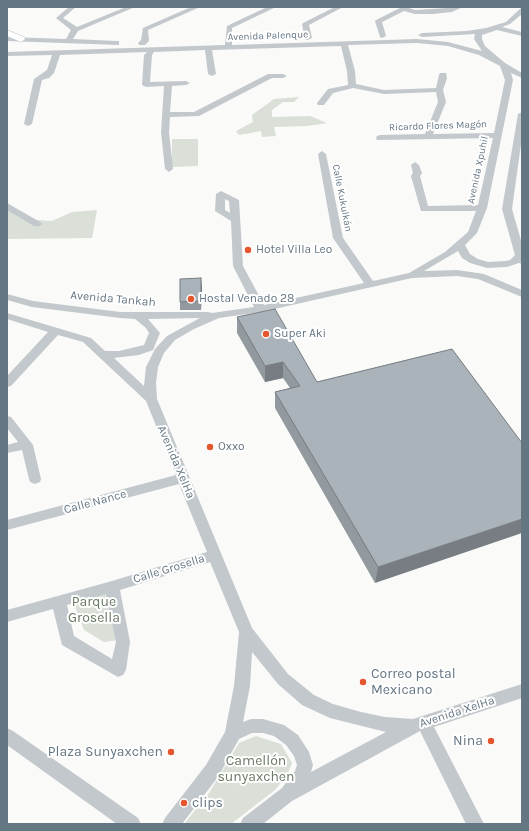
<!DOCTYPE html>
<meta charset="utf-8">
<style>
body{margin:0}
#map{position:relative;width:529px;height:831px;overflow:hidden;background:#fafaf8;font-family:Karla,sans-serif}
canvas{display:block}
.frame{position:absolute;inset:0;border:8px solid #657683;pointer-events:none}
</style>
<div id="map">
<canvas width="529" height="831"></canvas>
<div class="frame"></div>
</div>
<script>
const g = document.querySelector('canvas').getContext('2d');
g.lineJoin = 'round';
function fill(path, color) { g.fillStyle = color; g.fill(path, 'evenodd'); }
const shape = rows => new Path2D(rows.map(r => 'M' + r).join(''));
function stroke(path, color, width, dash) { g.strokeStyle = color; g.lineWidth = width; g.lineCap = dash ? 'butt' : 'round'; g.setLineDash(dash || []); g.stroke(path); }
function label(font, color, halo, rows, align = 'center') {
  g.font = font + ' Karla,sans-serif'; g.lineWidth = 4; g.setLineDash([]); g.textBaseline = 'middle'; g.strokeStyle = halo; g.fillStyle = color; for (const [text, x, y, turn = 0] of rows) {
    g.save(); g.translate(x, y); g.rotate((+turn || 0) * Math.PI / 180); g.textAlign = isNaN(turn) ? turn : align; if (halo) g.strokeText(text, 0, 0); g.fillText(text, 0, 0); g.restore();
  }
}
fill(shape([
 [299,97,294,102,283,102,272,110,272,117,310,116,327,123,307,126,274,127,276,136,262,137,261,131,239,135,236,131,253,122,252,115,274,99],
 [172,139,198,139,198,166,172,167],
 [7,207,37,220,52,221,72,212,97,210,92,238,7,239],
 [105,586,118,640,104,642,84,630,71,596],
 [256,736,281,744,292,763,287,775,275,790,231,824,184,824,209,793,239,743]
]), '#dadfd7');
const major = shape([
 [7,30,24,37,25,39,21,42,7,36,7,30]
]);
stroke(major, '#b5babe', 1);
fill(shape([
 [69,7,76,7,63,18,77,27,126,7,135,7,78,31,73,39,116,41,119,41,119,45,7,41,7,37,66,39,71,30,56,18,69,7],
 [191,7,200,7,148,30,149,41,145,45,139,45,138,43,141,40,143,28,191,7],
 [267,7,276,7,232,28,232,45,417,39,448,42,482,51,474,39,475,34,422,37,418,35,422,33,467,31,486,28,506,22,522,7,521,15,510,24,502,27,522,32,522,36,497,30,482,35,482,39,485,46,505,63,522,73,522,78,511,73,513,80,487,208,477,233,465,245,470,254,478,259,488,262,506,261,510,260,515,255,502,209,518,114,522,112,522,137,512,209,522,244,522,264,519,263,507,267,487,268,470,263,462,258,458,251,424,271,457,270,484,274,522,290,522,297,478,279,457,276,412,278,261,312,219,318,194,329,175,340,164,353,158,367,156,383,157,399,252,628,288,674,314,695,333,704,361,712,385,717,413,719,522,684,522,698,434,727,484,824,466,824,420,731,292,801,263,824,240,824,243,818,282,788,295,771,297,765,294,756,286,745,274,736,263,733,252,733,239,739,218,777,182,824,162,824,165,818,206,765,225,732,234,686,239,632,210,562,120,590,130,642,126,670,123,675,118,677,62,645,53,609,7,622,7,610,112,581,207,552,179,484,7,530,7,520,176,475,146,401,83,342,58,335,11,386,7,387,7,376,48,332,7,319,7,313,91,338,105,351,119,351,144,345,149,333,146,328,135,319,120,318,32,307,7,300,7,294,33,301,120,312,208,312,212,313,254,307,233,266,231,221,215,211,216,194,221,191,239,200,243,266,264,305,364,283,333,238,318,154,322,151,326,154,343,238,373,281,409,273,445,252,468,232,476,211,421,211,411,176,413,173,411,165,415,162,419,165,422,173,420,176,428,206,478,205,493,138,377,140,376,138,377,136,380,135,425,134,438,102,436,92,384,94,353,88,333,93,324,105,318,105,317,103,328,89,348,85,347,71,341,46,212,50,216,74,212,76,208,74,205,50,154,52,152,55,150,82,186,81,190,83,186,85,172,86,170,112,194,112,268,74,283,74,287,76,283,78,272,78,199,116,170,117,169,132,173,169,169,172,165,169,161,132,164,86,146,87,142,85,144,55,147,52,60,55,54,73,49,78,42,80,32,124,28,126,24,124,34,79,47,70,52,55,7,56,7,52,225,45,227,26,267,7],
 [417,43,448,46,479,55,500,66,505,80,494,133,433,134,446,102,443,90,447,78,446,73,440,73,439,75,436,88,384,90,356,84,355,71,348,45,417,43],
 [225,199,229,201,230,213,225,210,225,199],
 [200,318,167,336,155,349,146,367,144,386,114,358,139,355,153,350,160,333,148,319,200,318],
 [106,594,116,642,112,659,74,636,67,605,106,594],
 [252,652,278,684,302,705,330,718,386,732,311,772,313,765,309,752,298,735,284,725,263,719,251,719,243,722,250,686,252,652],
 [335,7,343,7,309,25,312,38,308,40,305,40,302,24,303,23,335,7],
 [402,7,410,7,409,8,415,10,463,7,452,12,433,14,415,14,404,11,382,22,386,36,382,38,380,37,375,21,376,20,402,7],
 [7,203,40,222,42,224,40,226,34,226,7,210,7,203],
 [7,416,11,417,33,445,41,479,40,482,35,484,30,482,29,479,22,450,7,453,7,445,18,442,7,428,7,416],
 [7,728,13,731,138,818,141,824,117,824,7,745,7,728]
]), '#c3c8cc');
fill(major, '#fff');
fill(shape([
 [202,287,201,310,180,310,180,302],
 [237,317,317,382,452,349,375,583,275,408,275,392,290,388,283,378,265,382,237,333]
]), '#929a9f');
fill(shape([
 [201,278,202,287,201,310],
 [283,362,283,378,265,382,265,366],
 [522,519,522,533,375,583,378,567]
]), '#777d82');
const building = shape([
 [201,278,201,301,180,302,180,279,201,278],
 [275,309,317,382,452,349,522,443,522,519,378,567,275,392,300,386,283,362,265,366,237,317,275,309]
]);
fill(building, '#aab3b9');
stroke(building, '#777d82', 1);
for (const [x, y, r, color] of [
 [248,250,4,"#e4572e"],
 [191,299,4,"#e4572e"],
 [266,334,4,"#e4572e"],
 [210,447,4,"#e4572e"],
 [363,682,4,"#e4572e"],
 [491,741,4,"#e4572e"],
 [171,752,4,"#e4572e"],
 [184,803,4,"#e4572e"]
]) { const dot = new Path2D(); dot.arc(x, y, r, 0, 2 * Math.PI); g.fillStyle = color; g.fill(dot); stroke(dot, '#fff', 1.5); }
label('10px', '#657683', '#fff', [
 ["Avenida Palenque",268,36,-2],
 ["Ricardo Flores Magón",438,126,-2],
 ["Avenida Xpuhil",478,170,-78],
 ["Calle Kukulkán",342,198,79]
]);
label('12px', '#657683', '#fff', [
 ["Hotel Villa Leo",256,250],
 ["Hostal Venado 28",199,299],
 ["Super Aki",274,334],
 ["Oxxo",218,447]
], 'left');
label('12px', '#657683', '#fff', [
 ["Avenida Tankah",113,299,5],
 ["Avenida XelHa",176,462,67],
 ["Calle Nance",95,502,-15],
 ["Calle Grosella",169,569,-17],
 ["Avenida XelHa",457,712,-18]
]);
label('14px', '#687a64', '#fff', [
 ["Parque",94,602],
 ["Grosella",94,618],
 ["Camellón",256,761],
 ["sunyaxchen",256,777]
]);
label('14px', '#657683', '#fff', [
 ["Correo postal",371,674],
 ["Mexicano",371,690],
 ["Nina",483,741,"right"],
 ["Plaza Sunyaxchen",163,752,"right"],
 ["clips",192,803]
], 'left');
</script>
